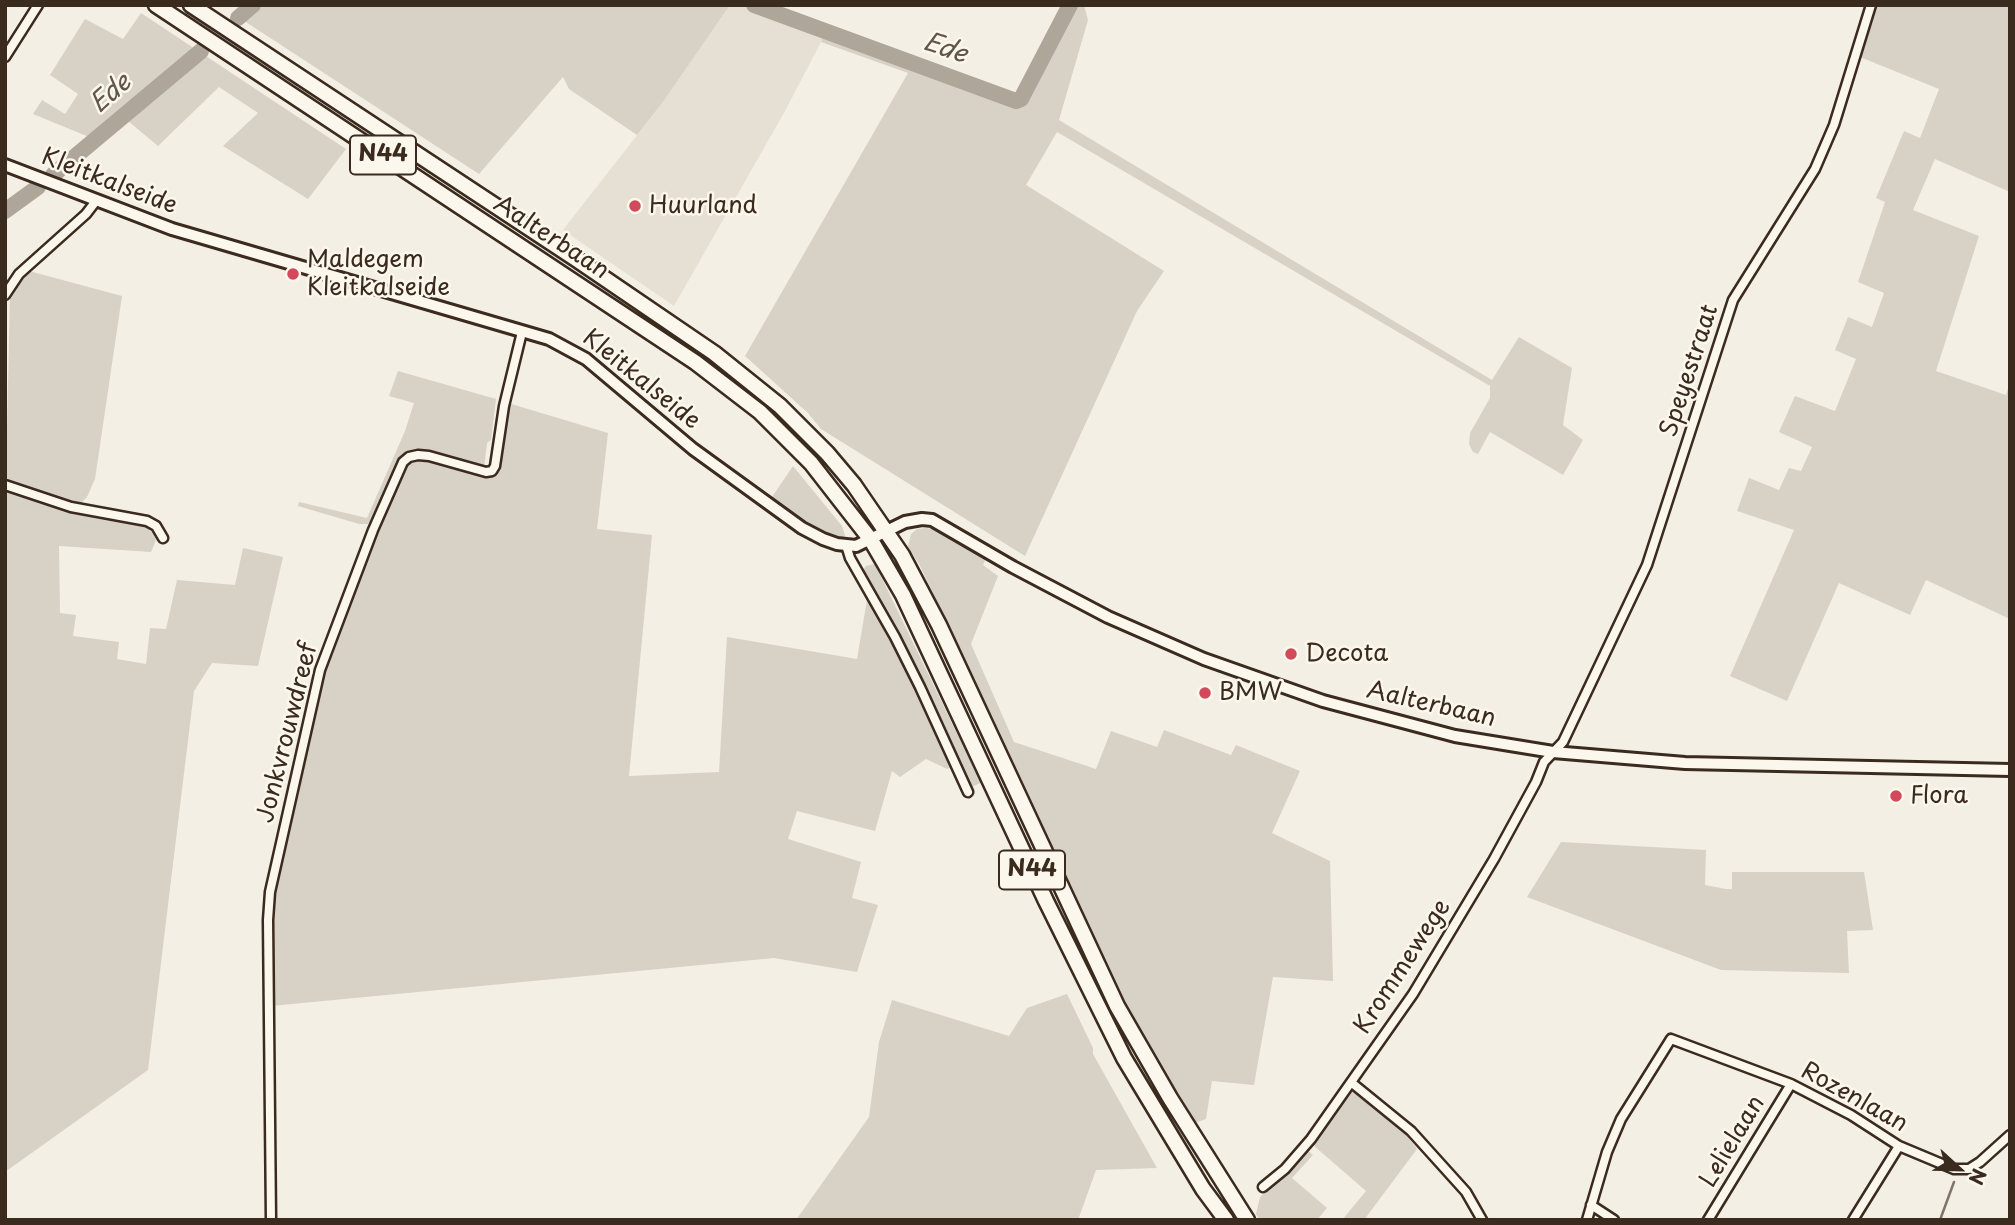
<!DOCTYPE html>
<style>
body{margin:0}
#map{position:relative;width:2015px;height:1225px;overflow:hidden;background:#f3efe4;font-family:"Playpen Sans",sans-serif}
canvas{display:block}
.frame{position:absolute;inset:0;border:7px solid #3b2a1e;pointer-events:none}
.north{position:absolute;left:1924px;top:1134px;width:70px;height:70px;-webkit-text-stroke:5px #fbf7ec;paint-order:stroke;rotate:112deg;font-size:19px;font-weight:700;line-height:28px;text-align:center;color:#3b2a1e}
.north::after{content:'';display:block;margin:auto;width:24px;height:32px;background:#3b2a1e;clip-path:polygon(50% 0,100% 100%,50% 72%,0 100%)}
</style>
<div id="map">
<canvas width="2015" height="1225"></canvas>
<div class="frame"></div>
<div class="north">N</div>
</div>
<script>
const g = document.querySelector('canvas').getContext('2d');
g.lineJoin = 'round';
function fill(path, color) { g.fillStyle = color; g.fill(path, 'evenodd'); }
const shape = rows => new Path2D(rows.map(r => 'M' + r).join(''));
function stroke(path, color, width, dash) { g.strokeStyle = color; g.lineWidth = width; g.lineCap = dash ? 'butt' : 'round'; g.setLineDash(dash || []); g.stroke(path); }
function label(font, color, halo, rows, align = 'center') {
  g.font = font + ' "Playpen Sans",sans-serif'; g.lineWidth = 5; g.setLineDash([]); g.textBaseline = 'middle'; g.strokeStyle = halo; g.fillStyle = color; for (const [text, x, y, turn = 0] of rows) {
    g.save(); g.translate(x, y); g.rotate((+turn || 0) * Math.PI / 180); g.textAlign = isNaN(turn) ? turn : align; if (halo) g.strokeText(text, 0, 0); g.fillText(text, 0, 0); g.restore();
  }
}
fill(shape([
 [730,5,772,5,826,26,821,42,785,111,674,306,563,230,663,102]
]), '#e5dfd4');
fill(shape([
 [247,5,730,5,663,102,637,135,569,89,563,77,479,174,235,15],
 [1073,5,1084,5,1088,20,1059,120,1492,380,1519,337,1572,368,1563,425,1583,440,1563,475,1490,432,1478,454,1473,452,1469,444,1470,433,1490,398,1490,386,1057,132,1026,185,1164,271,1137,311,1025,556,821,429,808,413,745,356,908,73,821,42,826,26,1017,96,1052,27,1060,31],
 [1877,5,2010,5,2010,192,1935,159,1913,210,1979,236,1936,371,2006,395,2010,382,2010,619,1926,580,1910,615,1839,583,1787,701,1730,676,1794,530,1737,511,1749,478,1779,490,1789,468,1801,471,1812,447,1779,432,1795,396,1835,411,1856,359,1835,350,1848,317,1872,327,1884,293,1858,282,1885,202,1876,198,1904,131,1920,138,1939,89,1860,57],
 [141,13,346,149,308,199,223,146,258,113,219,87,158,146,122,116,94,139,33,114,42,100,65,114,78,94,50,75,85,19,123,39],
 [31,189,39,191,5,217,5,206],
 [29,271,122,296,95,479,87,497,80,504,21,486,10,481,6,476,10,295,17,282],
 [398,371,496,399,491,440,487,443,484,468,408,451,401,456,395,465,375,517,368,524,359,524,298,506,299,502,367,518,405,431,414,403,389,396],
 [508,403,608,433,597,529,652,535,629,776,719,772,727,637,857,659,867,600,875,594,862,571,866,566,875,564,981,783,971,787,959,764,947,769,926,759,900,777,892,771,875,831,797,811,788,839,861,862,852,898,878,905,857,972,774,958,271,1006,273,894,323,671,375,531,400,473,409,462,417,459,481,476,490,477,496,474,500,466],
 [793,466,842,526,845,535,844,537,833,537,811,529,772,497],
 [5,491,94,517,145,526,153,534,156,540,151,552,59,546,60,613,76,615,73,636,119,642,117,659,146,664,150,628,166,629,177,580,235,585,243,548,283,557,258,666,212,663,194,691,148,1070,5,1172],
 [926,528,941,531,987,556,983,565,998,576,971,644,1014,742,1096,769,1111,731,1157,747,1164,730,1231,755,1236,745,1300,771,1272,833,1330,861,1333,981,1273,977,1254,1085,1212,1081,1206,1119,1195,1123,1126,1003,991,714,919,564,908,547,911,534,917,529],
 [1561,842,1706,850,1705,885,1726,889,1732,889,1732,872,1864,872,1873,930,1847,931,1849,973,1721,970,1527,897],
 [1067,994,1093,1048,1093,1054,1157,1168,1096,1170,1078,1220,796,1220,869,1117,879,1042,892,1000,1009,1036,1027,1008],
 [1351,1092,1359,1093,1402,1130,1417,1149,1364,1220,1342,1220,1366,1191,1313,1145],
 [1307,1150,1313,1155,1292,1178,1327,1208,1317,1220,1260,1220,1256,1214,1260,1197,1287,1173]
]), '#d8d1c6');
stroke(shape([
 [1940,1220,1954,1182]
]), '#817468', 2.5);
stroke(shape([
 [754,5,1016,101,1021,99,1070,5],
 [238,18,253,5],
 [53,175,201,51],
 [5,211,38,187]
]), '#afa69a', 16);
const street = shape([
 [5,57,38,5],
 [5,295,19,274,86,214,96,201],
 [5,485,71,507,147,521,156,526,163,538],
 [846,545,850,558,895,637,920,687,968,792],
 [1352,1083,1411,1131,1466,1192,1482,1220],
 [1263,1187,1285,1169,1311,1139,1413,994,1494,859,1536,782,1544,762,1563,742,1647,565,1733,300,1815,169,1834,125,1871,5],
 [1591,1205,1614,1220],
 [271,1220,268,920,270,892,320,670,373,530,403,462,409,457,418,455,429,456,486,472,492,471,495,466,504,406,522,332],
 [1587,1220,1607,1152,1621,1119,1671,1039,1791,1084,1851,1115,1899,1146,1954,1169,1969,1169,1980,1162,2010,1135],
 [1708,1220,1791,1084],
 [1853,1220,1899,1146]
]);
const secondary = shape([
 [5,165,172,229,549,339,586,359,693,449,802,528,823,539,837,544,856,546,905,522,922,519,932,520,1013,567,1108,617,1204,659,1323,701,1455,736,1553,752,1685,763,2010,770]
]);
const highway = shape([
 [156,5,695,362,760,412,811,463,871,540,903,595,1046,901,1124,1058,1203,1189,1226,1220],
 [191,5,576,259,714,353,780,406,827,453,854,485,902,555,939,625,1117,1006,1170,1098,1247,1220]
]);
stroke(street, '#3b2a1e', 13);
stroke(secondary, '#3b2a1e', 16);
stroke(highway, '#3b2a1e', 19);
stroke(street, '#fbf7ec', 8);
stroke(secondary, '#fbf7ec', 10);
stroke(highway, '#fbf7ec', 14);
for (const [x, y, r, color] of [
 [635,206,7,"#d1495b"],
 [293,274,7,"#d1495b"],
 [1291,654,7,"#d1495b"],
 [1205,693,7,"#d1495b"],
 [1896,796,7,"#d1495b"]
]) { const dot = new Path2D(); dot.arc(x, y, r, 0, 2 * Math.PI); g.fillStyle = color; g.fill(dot); stroke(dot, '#fbf7ec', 2.5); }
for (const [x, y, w] of [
 [383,155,66],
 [1032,870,66]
]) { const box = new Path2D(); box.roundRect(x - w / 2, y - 19.5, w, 39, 5); g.fillStyle = '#fbf7ec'; g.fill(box); stroke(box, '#3b2a1e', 2); }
label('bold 23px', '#3b2a1e', null, [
 ["N44",383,155],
 ["N44",1032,870]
]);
label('24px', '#3b2a1e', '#fbf7ec', [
 ["Kleitkalseide",109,182,21],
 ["Aalterbaan",551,238,33],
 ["Speyestraat",1690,371,-72],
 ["Kleitkalseide",641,380,39],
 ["Aalterbaan",1431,705,13],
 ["Jonkvrouwdreef",288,733,-76],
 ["Krommewege",1403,967,-57],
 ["Rozenlaan",1854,1098,29],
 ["Lelielaan",1733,1142,-59]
]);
label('24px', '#3b2a1e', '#fbf7ec', [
 ["Huurland",649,206],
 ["Maldegem",307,260],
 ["Kleitkalseide",307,288],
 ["Decota",1305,654],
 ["BMW",1219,693],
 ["Flora",1910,796]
], 'left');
label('italic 26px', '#645549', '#fbf7ec', [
 ["Ede",945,49,20],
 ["Ede",111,94,-40]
]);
</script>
